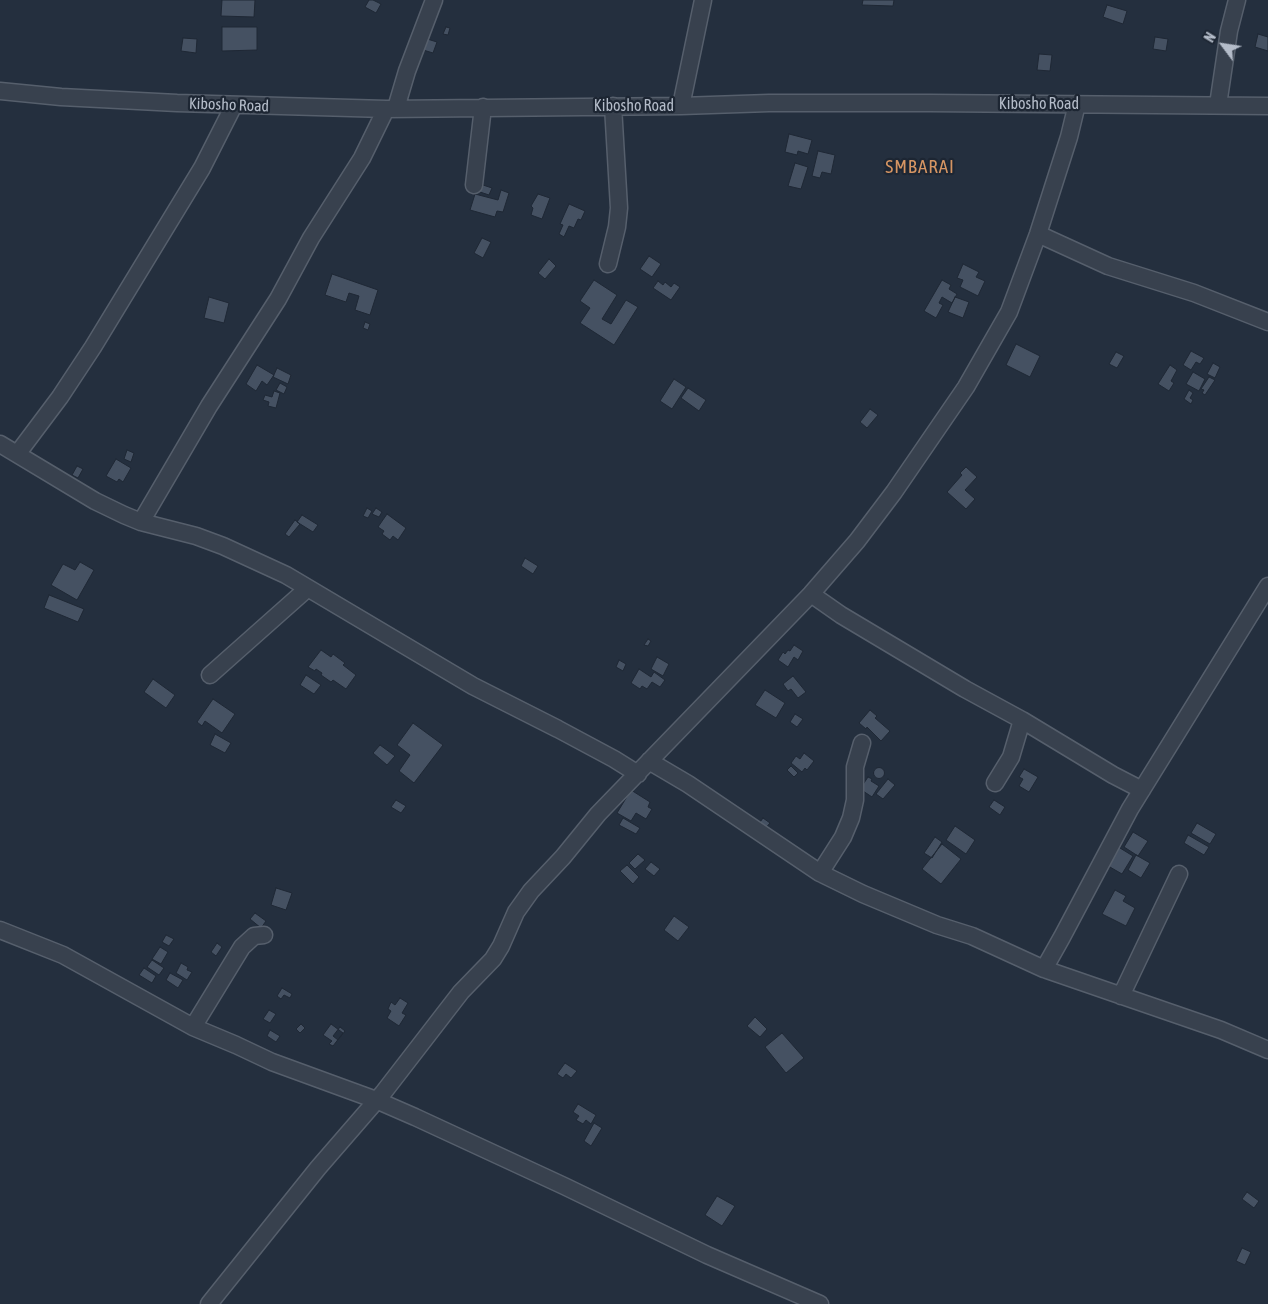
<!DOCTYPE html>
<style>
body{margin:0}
#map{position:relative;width:1268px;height:1304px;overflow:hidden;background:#242f3e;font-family:"Asap Condensed",sans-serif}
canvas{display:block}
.north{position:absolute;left:1198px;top:20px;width:50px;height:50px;-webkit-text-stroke:4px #1d2633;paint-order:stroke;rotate:301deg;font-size:14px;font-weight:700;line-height:20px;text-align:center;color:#b4bcc9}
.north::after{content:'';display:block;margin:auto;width:18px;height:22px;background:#b4bcc9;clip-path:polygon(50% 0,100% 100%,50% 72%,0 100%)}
</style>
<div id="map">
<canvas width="1268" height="1304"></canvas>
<div class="north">N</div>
</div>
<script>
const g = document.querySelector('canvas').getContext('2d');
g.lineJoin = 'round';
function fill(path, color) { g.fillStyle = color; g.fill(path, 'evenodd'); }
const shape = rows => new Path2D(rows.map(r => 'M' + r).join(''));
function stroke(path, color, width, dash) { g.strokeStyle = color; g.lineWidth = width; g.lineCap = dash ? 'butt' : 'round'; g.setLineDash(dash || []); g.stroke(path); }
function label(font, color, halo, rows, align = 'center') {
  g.font = font + ' "Asap Condensed",sans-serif'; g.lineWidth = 4.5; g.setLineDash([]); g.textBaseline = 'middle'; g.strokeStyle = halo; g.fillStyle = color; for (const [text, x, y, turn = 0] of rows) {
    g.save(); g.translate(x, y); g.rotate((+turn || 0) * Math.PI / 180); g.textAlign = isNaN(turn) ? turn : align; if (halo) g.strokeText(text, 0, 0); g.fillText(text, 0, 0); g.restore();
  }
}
const building = shape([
 [222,0,255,0,254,17,221,16,222,0],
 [369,0,373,0,381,4,376,13,365,7,369,0],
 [863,0,894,0,893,6,862,5,863,0],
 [1107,5,1127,11,1123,24,1103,17,1107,5],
 [222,27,257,27,257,50,222,51,222,27],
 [446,27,450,28,448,35,443,34,446,27],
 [1258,34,1268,37,1268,51,1255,47,1258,34],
 [1155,37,1168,39,1166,51,1153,49,1155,37],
 [183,38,197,39,196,53,181,51,183,38],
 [424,38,437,42,433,53,420,49,424,38],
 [1039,54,1052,55,1050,71,1037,70,1039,54],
 [789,134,812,140,808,154,798,151,797,155,785,152,789,134],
 [818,151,835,155,831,174,822,172,820,178,812,176,818,151],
 [795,163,808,167,801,189,788,186,795,163],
 [480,184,492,188,489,195,477,191,480,184],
 [501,190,509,193,503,212,497,211,495,217,470,210,475,194,498,200,501,190],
 [538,194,550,198,542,219,531,215,533,208,531,206,538,194],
 [569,204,585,211,581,220,578,219,574,228,569,226,564,237,559,234,563,225,560,224,569,204],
 [482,238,491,242,483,258,474,253,482,238],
 [649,256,661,264,652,277,640,269,649,256],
 [549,259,556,266,545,279,538,273,549,259],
 [963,264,979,272,976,277,985,281,978,296,960,287,963,280,957,278,963,264],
 [332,274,378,290,370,315,355,310,359,296,349,293,346,302,325,295,332,274],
 [594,280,617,295,602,319,611,324,626,300,638,307,614,345,580,323,590,308,580,301,594,280],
 [942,280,951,285,949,289,957,294,952,303,942,297,939,303,943,305,936,318,924,311,942,280],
 [658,281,663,285,665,282,671,287,674,283,680,287,671,300,653,288,658,281],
 [209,297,229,303,224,323,204,318,209,297],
 [955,297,969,302,963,318,948,312,955,297],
 [365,322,370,324,368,330,363,328,365,322],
 [1016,344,1040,356,1030,377,1006,365,1016,344],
 [1191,351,1204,358,1200,364,1196,362,1191,370,1183,365,1191,351],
 [1116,352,1124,356,1117,368,1109,364,1116,352],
 [1213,363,1220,367,1215,378,1207,374,1213,363],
 [257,365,274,375,267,385,262,381,256,391,246,384,257,365],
 [1170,365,1177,370,1171,381,1174,383,1169,391,1158,384,1170,365],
 [277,368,291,375,288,384,273,377,277,368],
 [1193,372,1205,379,1199,391,1186,384,1193,372],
 [1209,377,1215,380,1205,395,1202,393,1204,390,1201,389,1209,377],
 [674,379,686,387,672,409,660,401,674,379],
 [280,383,287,387,284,394,276,390,280,383],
 [688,388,706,400,699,411,681,398,688,388],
 [1189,390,1193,393,1190,398,1193,400,1191,404,1184,399,1189,390],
 [274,391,280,393,276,408,268,406,269,402,263,400,265,395,272,397,274,391],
 [870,409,878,415,867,428,860,422,870,409],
 [127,450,134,453,131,462,124,459,127,450],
 [116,459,131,468,123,482,119,479,117,482,106,476,116,459],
 [77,466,83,469,78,478,72,475,77,466],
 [966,467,977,477,965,490,975,499,966,509,947,492,962,475,960,473,966,467],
 [367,508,372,511,368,518,363,516,367,508],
 [376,508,382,512,379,517,372,514,376,508],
 [387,514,406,528,398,540,393,536,390,540,382,534,384,531,378,527,387,514],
 [302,515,318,525,313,532,297,522,302,515],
 [295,520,300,524,289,537,285,534,295,520],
 [525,558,538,566,533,574,521,566,525,558],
 [80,562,94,570,77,600,51,585,63,564,75,570,80,562],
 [49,595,84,609,78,622,44,608,49,595],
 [648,639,651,641,648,646,644,645,648,639],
 [794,645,803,651,798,660,794,657,788,667,778,660,783,652,785,654,788,650,790,651,794,645],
 [321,650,331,657,333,654,345,663,343,665,356,675,346,689,333,680,331,682,321,675,322,673,316,669,315,671,308,667,321,650],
 [657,657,669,664,663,676,651,669,657,657],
 [619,660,626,664,623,671,616,667,619,660],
 [639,669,651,677,654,672,665,680,660,687,652,682,647,689,642,686,640,689,631,683,639,669],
 [306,675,321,685,314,694,300,685,306,675],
 [793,676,806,692,798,698,791,689,788,691,783,684,793,676],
 [153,679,175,695,166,708,144,692,153,679],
 [765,690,785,703,776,718,755,705,765,690],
 [213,699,235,714,222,733,205,721,202,726,197,722,213,699],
 [870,710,877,716,875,718,890,731,881,741,867,727,866,729,859,723,870,710],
 [795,714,803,719,797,727,790,722,795,714],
 [413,723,443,745,414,783,399,771,410,755,397,745,413,723],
 [215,734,231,743,225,753,210,745,215,734],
 [380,745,395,756,387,765,373,753,380,745],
 [804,753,814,761,807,770,805,768,802,772,791,763,796,756,800,759,804,753],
 [791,766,798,773,794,777,787,770,791,766],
 '873.5 773a5.5 5.5 0 1 1 11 0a5.5 5.5 0 1 1-11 0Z',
 [1024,769,1038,777,1029,792,1019,786,1023,779,1019,777,1024,769],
 [868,777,872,779,871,781,879,786,872,797,860,789,868,777],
 [888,779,895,785,883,799,876,794,888,779],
 [631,790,650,802,648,807,652,809,646,819,636,813,631,821,617,813,631,790],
 [396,800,406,806,401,813,391,807,396,800],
 [994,800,1005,807,1000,815,989,807,994,800],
 [623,818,640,828,636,834,619,825,623,818],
 [763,818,770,823,764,830,758,825,763,818],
 [1197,823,1216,834,1210,844,1191,833,1197,823],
 [955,826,975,840,966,854,946,840,955,826],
 [1133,832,1148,841,1138,856,1124,847,1133,832],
 [1188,835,1209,847,1204,855,1184,843,1188,835],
 [935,837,942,842,932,858,924,853,935,837],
 [1116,842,1122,845,1120,848,1133,856,1122,874,1103,863,1116,842],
 [942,844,961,859,941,884,922,869,942,844],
 [638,854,645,860,635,869,629,863,638,854],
 [1136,855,1150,863,1141,878,1128,870,1136,855],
 [651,862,660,869,654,876,645,869,651,862],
 [627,865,639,877,633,884,620,871,627,865],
 [276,888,292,893,286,910,271,905,276,888],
 [1115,890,1126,896,1123,901,1135,908,1126,926,1102,914,1115,890],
 [255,913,266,921,261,928,250,919,255,913],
 [674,916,689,927,678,941,664,930,674,916],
 [166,935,174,939,169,946,162,942,166,935],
 [217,943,222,947,216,956,211,952,217,943],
 [160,947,168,952,161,964,152,959,160,947],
 [152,960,164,968,159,975,147,967,152,960],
 [181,963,188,967,187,970,192,972,187,980,176,973,181,963],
 [144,968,156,976,152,983,139,975,144,968],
 [170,973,183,980,178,988,166,980,170,973],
 [282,988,292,994,290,998,284,995,281,999,277,996,282,988],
 [400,998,408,1003,402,1013,406,1015,399,1026,387,1018,391,1011,388,1009,391,1002,395,1005,400,998],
 [269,1010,276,1014,270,1023,263,1019,269,1010],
 [755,1017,767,1029,760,1037,747,1026,755,1017],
 [301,1024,305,1028,300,1033,296,1029,301,1024],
 [331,1024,343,1033,333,1046,329,1044,332,1041,323,1035,331,1024],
 [340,1027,345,1031,338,1040,333,1036,340,1027],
 [270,1030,280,1036,276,1042,267,1036,270,1030],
 [782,1033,804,1058,786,1073,765,1047,782,1033],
 [565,1063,577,1071,571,1078,566,1074,563,1078,557,1074,565,1063],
 [578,1104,596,1115,591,1124,586,1120,583,1124,576,1120,579,1116,573,1112,578,1104],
 [594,1123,602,1128,591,1146,584,1141,594,1123],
 [1247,1192,1259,1201,1254,1208,1242,1199,1247,1192],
 [717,1196,735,1206,722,1226,705,1215,717,1196],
 [1242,1248,1251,1252,1245,1265,1236,1261,1242,1248]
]);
fill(building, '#455162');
stroke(building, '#1f2835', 1);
const minor = shape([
 [0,91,61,97,177,103,386,109,681,106,769,103,930,103,1268,106],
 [1218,105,1229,31,1237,0],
 [681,106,703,0],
 [396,108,407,71,434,0],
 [474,185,483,107],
 [1038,234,1108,266,1194,293,1268,322],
 [608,264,617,227,619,208,613,106],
 [0,444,95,501,124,515,141,522,196,536,223,546,286,575,473,686,558,729,614,759,638,774],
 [18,453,60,397,93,347,202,168,234,105],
 [141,522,209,406,278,299,311,238,362,158,386,109],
 [811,594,841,615,965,689,1022,720,1113,775,1142,790],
 [210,675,308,588],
 [649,761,688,784,820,873,863,894,937,925,972,936,1044,969,1221,1030,1268,1050],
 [995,783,1011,757,1022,720],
 [820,873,843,837,851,818,855,800,855,767,862,743],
 [0,930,63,955,193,1027,236,1045,272,1062,376,1100,415,1117,564,1186,707,1255,820,1304],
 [1044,969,1062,937,1130,809,1268,586],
 [1121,996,1179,874],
 [193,1027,242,947,254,936,264,935],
 [209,1304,318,1168,383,1093,461,992,493,959,501,946,516,912,531,891,563,857,598,814,811,594,857,541,894,492,966,387,1009,312,1038,234,1069,137,1077,104]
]);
stroke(minor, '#565f6c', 19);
stroke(minor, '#38414e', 16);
label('16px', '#b4bcc9', '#1d2633', [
 ["Kibosho Road",1039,104],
 ["Kibosho Road",229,105,2],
 ["Kibosho Road",634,106]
]);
g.letterSpacing = '1px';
label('19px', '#d59563', '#1d2633', [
 ["SMBARAI",920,167]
]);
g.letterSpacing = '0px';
</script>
